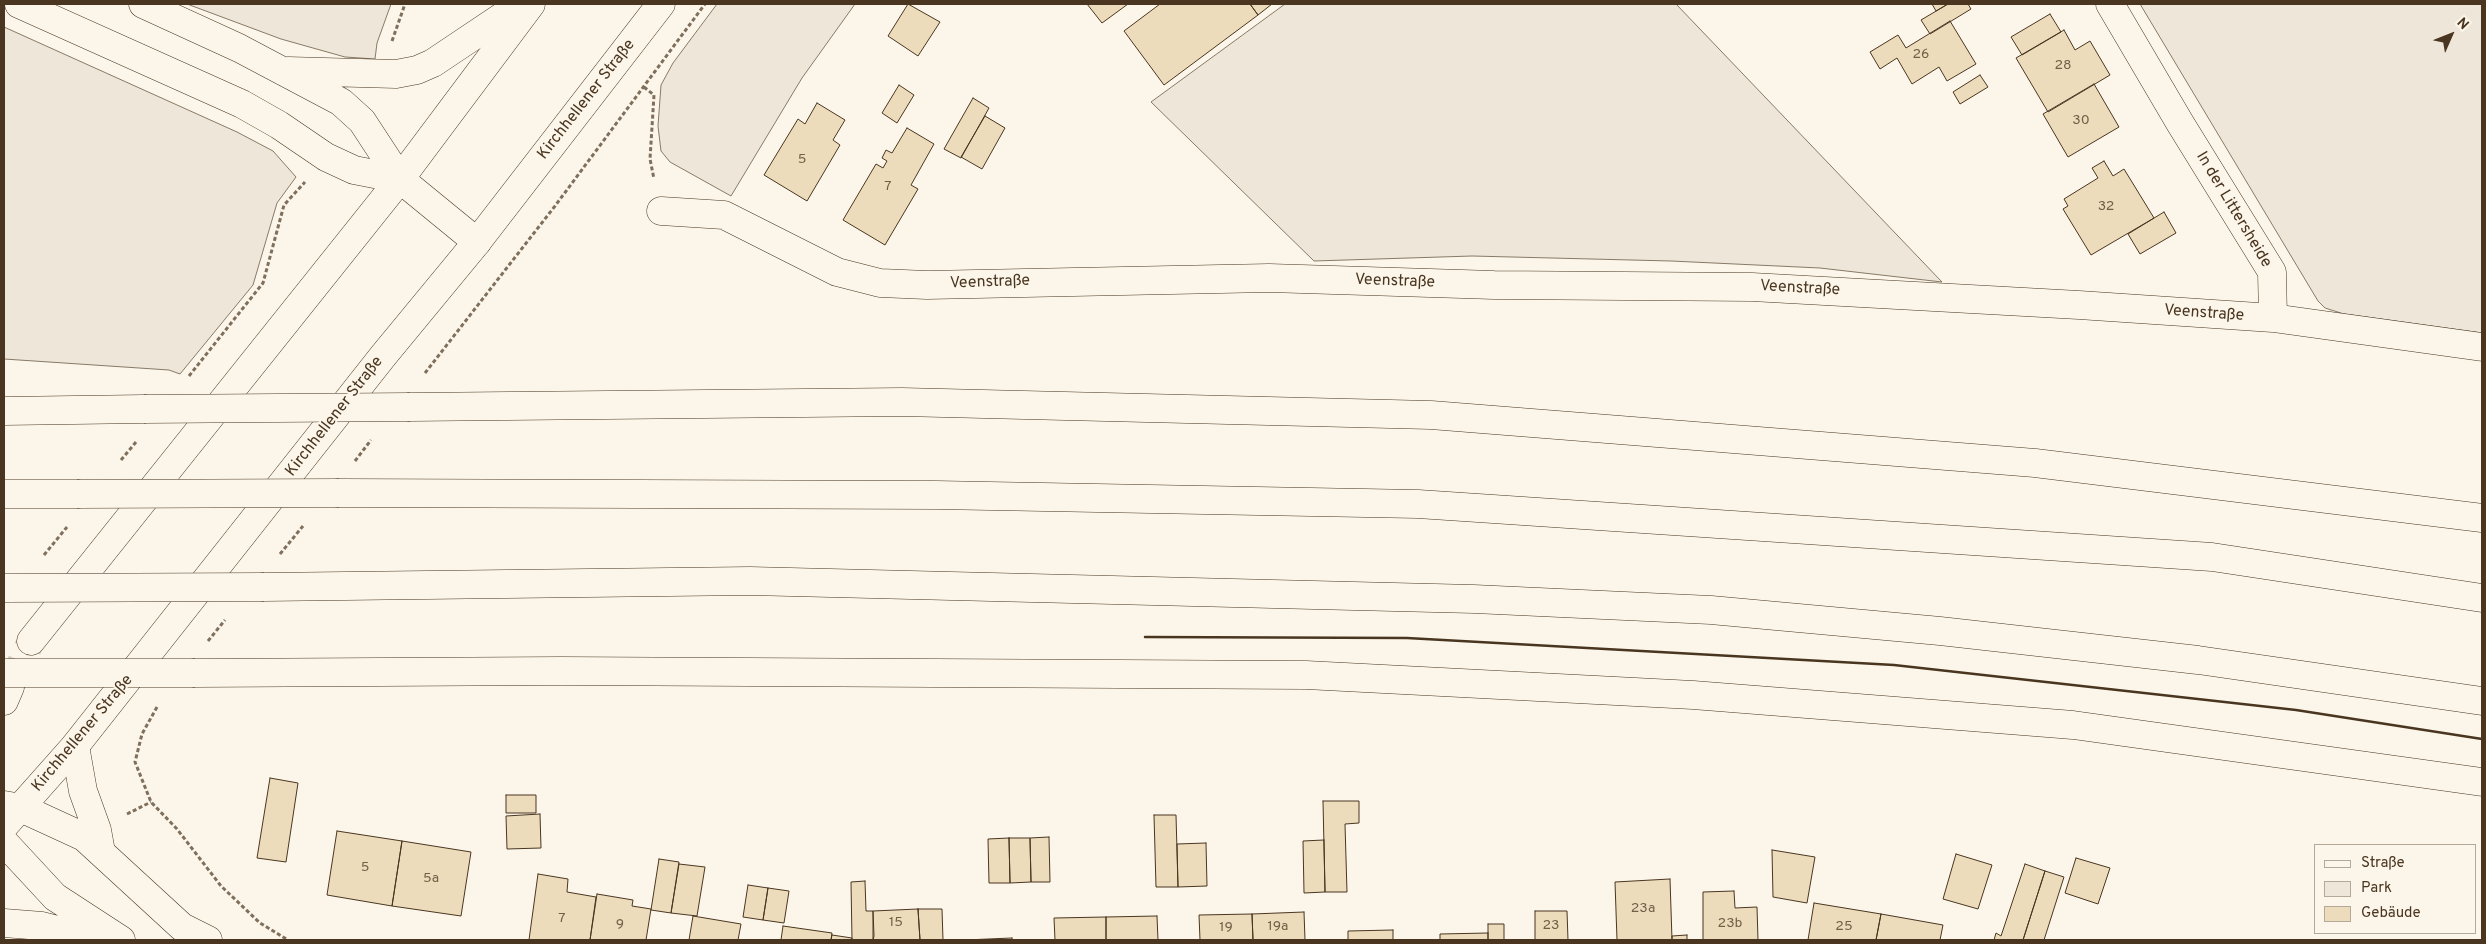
<!DOCTYPE html>
<meta charset="utf-8">
<style>
body{margin:0}
#map{position:relative;width:2486px;height:944px;overflow:hidden;background:#fbf6e9;font-family:Overpass,sans-serif}
canvas{display:block}
.frame{position:absolute;inset:0;border:5px solid #4a3520;pointer-events:none}
.legend{position:absolute;left:2314px;top:844px;width:162px;height:90px;box-sizing:border-box;background:#fbf6e9;border:1px solid #b4a999;margin:0;padding:6px 9px;list-style:none;font-size:15px;color:#4a3520}
.legend li{display:flex;align-items:center;gap:10px;height:25px}
.legend b{width:25px;border:1px solid #b4a999}
.north{position:absolute;left:2426px;top:10px;width:50px;height:50px;-webkit-text-stroke:4px #fbf6e9;paint-order:stroke;rotate:46deg;font-size:14px;font-weight:700;line-height:20px;text-align:center;color:#4a3520}
.north::after{content:'';display:block;margin:auto;width:18px;height:22px;background:#4a3520;clip-path:polygon(50% 0,100% 100%,50% 72%,0 100%)}
</style>
<div id="map">
<canvas width="2486" height="944"></canvas>
<div class="frame"></div>
<ul class="legend">
<li><b style="height:6px;background:#fbf6e9"></b>Straße</li>
<li><b style="height:14px;background:#ede6d9"></b>Park</li>
<li><b style="height:14px;background:#ecdcbc"></b>Gebäude</li>
</ul>
<div class="north">N</div>
</div>
<script>
const g = document.querySelector('canvas').getContext('2d');
g.lineJoin = 'round';
function fill(path, color) { g.fillStyle = color; g.fill(path, 'evenodd'); }
const shape = rows => new Path2D(rows.map(r => 'M' + r).join(''));
function stroke(path, color, width, dash) { g.strokeStyle = color; g.lineWidth = width; g.lineCap = dash ? 'butt' : 'round'; g.setLineDash(dash || []); g.stroke(path); }
function label(font, color, halo, rows, align = 'center') {
  g.font = font + ' Overpass,sans-serif'; g.lineWidth = 4; g.setLineDash([]); g.textBaseline = 'middle'; g.strokeStyle = halo; g.fillStyle = color; for (const [text, x, y, turn = 0] of rows) {
    g.save(); g.translate(x, y); g.rotate((+turn || 0) * Math.PI / 180); g.textAlign = isNaN(turn) ? turn : align; if (halo) g.strokeText(text, 0, 0); g.fillText(text, 0, 0); g.restore();
  }
}
const green = shape([
 [187,4,391,4,377,43,375,59,345,57,281,39,187,4],
 [717,4,855,4,802,78,731,196,670,162,661,151,658,126,661,85,673,63,717,4],
 [1285,4,1676,4,1942,282,1820,268,1671,261,1472,256,1314,261,1151,102,1285,4],
 [2140,4,2482,4,2482,333,2344,314,2325,308,2318,301,2140,4],
 [4,27,237,132,273,151,296,177,277,203,253,285,180,374,169,370,4,359,4,27]
]);
fill(green, '#ede6d9');
stroke(green, '#887966', 1);
const building = shape([
 [908,4,940,22,918,56,888,36,908,4],
 [1087,4,1128,4,1102,23,1087,4],
 [1160,4,1250,4,1258,15,1164,85,1124,31,1160,4],
 [1250,4,1272,4,1258,15,1250,4],
 [1932,4,1948,4,1936,11,1932,4],
 [1948,4,1968,4,1971,9,1930,34,1921,20,1948,4],
 [2050,14,2061,32,2022,55,2011,37,2050,14],
 [1950,21,1976,64,1947,81,1939,67,1912,84,1897,58,1880,69,1870,52,1898,35,1906,48,1950,21],
 [2064,30,2075,50,2090,41,2110,75,2048,112,2016,58,2064,30],
 [1980,75,1988,87,1960,104,1953,92,1980,75],
 [2094,84,2119,127,2068,157,2043,114,2094,84],
 [899,85,914,95,897,123,882,113,899,85],
 [973,98,989,108,961,158,944,149,973,98],
 [817,103,845,120,833,140,840,145,807,201,764,175,798,119,805,124,817,103],
 [985,116,1005,128,982,169,961,157,985,116],
 [907,128,934,144,911,185,918,189,885,245,843,220,876,164,883,168,887,161,882,158,886,150,892,153,907,128],
 [2104,161,2113,176,2124,169,2154,218,2091,255,2063,209,2068,206,2064,199,2098,178,2092,168,2104,161],
 [2164,212,2176,233,2140,254,2128,234,2164,212],
 [270,778,298,783,286,862,257,858,270,778],
 [506,795,536,795,536,813,506,813,506,795],
 [1323,801,1359,801,1359,823,1345,824,1347,892,1325,892,1323,801],
 [540,814,541,848,507,849,506,816,540,814],
 [1154,815,1176,815,1178,887,1156,887,1154,815],
 [337,831,402,841,392,906,327,895,337,831],
 [1049,837,1050,882,1031,882,1030,838,1049,837],
 [1009,838,1010,883,989,883,988,839,1009,838],
 [1009,838,1030,838,1031,882,1010,883,1009,838],
 [1324,840,1325,892,1304,893,1303,841,1324,840],
 [402,841,471,852,461,916,392,906,402,841],
 [1206,843,1207,886,1178,887,1177,844,1206,843],
 [1772,850,1815,857,1807,903,1773,897,1772,850],
 [1956,854,1992,865,1978,909,1943,899,1956,854],
 [2076,858,2110,868,2098,904,2065,893,2076,858],
 [659,859,679,862,671,913,651,910,659,859],
 [679,864,705,867,697,916,671,913,679,864],
 [2025,864,2045,871,2023,940,1994,940,1996,933,2001,936,2025,864],
 [2045,871,2064,877,2044,940,2023,940,2045,871],
 [538,874,568,879,567,892,596,897,590,940,529,940,538,874],
 [1670,879,1672,940,1617,940,1615,882,1670,879],
 [865,881,866,911,873,911,874,936,873,940,852,940,851,882,865,881],
 [748,885,768,888,763,920,743,917,748,885],
 [768,888,789,891,784,923,763,920,768,888],
 [1734,891,1735,908,1757,907,1758,940,1703,940,1703,892,1734,891],
 [597,894,633,900,632,906,651,909,646,940,590,940,597,894],
 [1814,903,1881,914,1876,940,1808,940,1814,903],
 [918,909,942,909,943,940,920,940,918,909],
 [918,909,920,940,873,940,873,911,918,909],
 [1535,911,1567,911,1568,940,1535,940,1535,911],
 [1304,912,1305,940,1253,940,1252,914,1304,912],
 [1252,914,1253,940,1200,940,1199,915,1252,914],
 [1881,914,1943,925,1940,940,1876,940,1881,914],
 [693,916,741,924,738,940,689,940,693,916],
 [1157,916,1158,940,1106,940,1106,917,1157,916],
 [1106,917,1106,940,1055,940,1054,918,1106,917],
 [1488,924,1504,924,1504,940,1488,940,1488,924],
 [783,926,832,933,831,940,781,940,783,926],
 [1393,930,1393,940,1348,940,1348,931,1393,930],
 [1488,933,1488,940,1440,940,1440,934,1488,933],
 [832,935,852,938,852,940,831,940,832,935],
 [1687,935,1687,940,1672,940,1672,936,1687,935],
 [1012,938,1012,940,965,940,1012,938]
]);
fill(building, '#ecdcbc');
stroke(building, '#4a3520', 1);
stroke(shape([
 [10,687,31,641]
]), '#d8cfc1', 28, [28, 14]);
const minor = shape([
 [2110,4,2180,123,2272,272,2273,318],
 [661,211,724,215,837,272,880,283,927,285,1269,278,1494,285,1752,287,2079,305,2273,318,2482,347],
 [75,746,83,791,97,830,101,852],
 [4,805,21,808,84,837,182,927,208,940],
 [4,842,55,897,121,940],
 [4,923,42,926,96,940]
]);
const secondary = shape([
 [400,179,531,4],
 [477,242,661,4]
]);
const primary = shape([
 [31,641,400,179],
 [4,701,10,687],
 [4,826,75,746,383,356,477,242]
]);
const motorway = shape([
 [19,4,242,104,279,125,326,157,354,170,400,179],
 [143,4,239,48,341,102,362,121,400,179,477,242],
 [288,71,396,74,417,70,433,63,521,4],
 [410,407,902,402,1431,415,2035,463,2482,518],
 [4,411,144,409],
 [339,493,936,495,1418,504,2212,557,2482,598],
 [4,494,77,494],
 [264,587,750,581,1474,599,1711,610,1940,631,2198,660,2482,701],
 [195,673,562,671,1306,675,1693,695,2073,725,2482,782]
]);
stroke(minor, '#4a3520', 29);
stroke(secondary, '#4a3520', 29);
stroke(primary, '#4a3520', 29);
stroke(motorway, '#4a3520', 29);
stroke(shape([
 [392,41,405,4],
 [644,87,654,95,650,159,654,179],
 [425,373,555,206,705,4],
 [189,376,263,283,284,205,305,182],
 [121,460,136,442],
 [355,461,371,440],
 [280,554,303,526],
 [44,555,67,527],
 [208,641,225,620],
 [157,707,142,734,135,762,151,802,177,829,221,886,260,923,288,940],
 [127,814,151,802]
]), '#7f6f5c', 3, [4, 2.5]);
stroke(minor, '#fbf6e9', 28);
stroke(secondary, '#fbf6e9', 28);
stroke(primary, '#fbf6e9', 28);
stroke(motorway, '#fbf6e9', 28);
const motorwayBridge = shape([
 [144,409,410,407],
 [77,494,339,493],
 [4,588,264,587],
 [4,673,195,673]
]);
stroke(motorwayBridge, '#4a3520', 29, []);
stroke(motorwayBridge, '#fbf6e9', 28);
stroke(shape([
 [1145,637,1407,638,1894,665,2296,710,2482,739]
]), '#4a3520', 2.5);
label('14px', '#725f47', null, [
 ["26",1921,55],
 ["28",2063,66],
 ["30",2081,121],
 ["5",802,160],
 ["7",888,187],
 ["32",2106,207],
 ["5",365,868],
 ["5a",431,879],
 ["23a",1643,909],
 ["7",562,919],
 ["15",896,923],
 ["23b",1730,924],
 ["9",620,925],
 ["23",1551,926],
 ["19a",1278,927],
 ["25",1844,927],
 ["19",1226,928]
]);
label('16px', '#4a3520', '#fbf6e9', [
 ["Kirchhellener Straße",587,100,-52],
 ["In der Littersheide",2233,210,59],
 ["Veenstraße",1395,282,2],
 ["Veenstraße",990,283,-2],
 ["Veenstraße",1800,289,3],
 ["Veenstraße",2204,314,4],
 ["Kirchhellener Straße",335,417,-52],
 ["Kirchhellener Straße",83,734,-50]
]);
</script>
